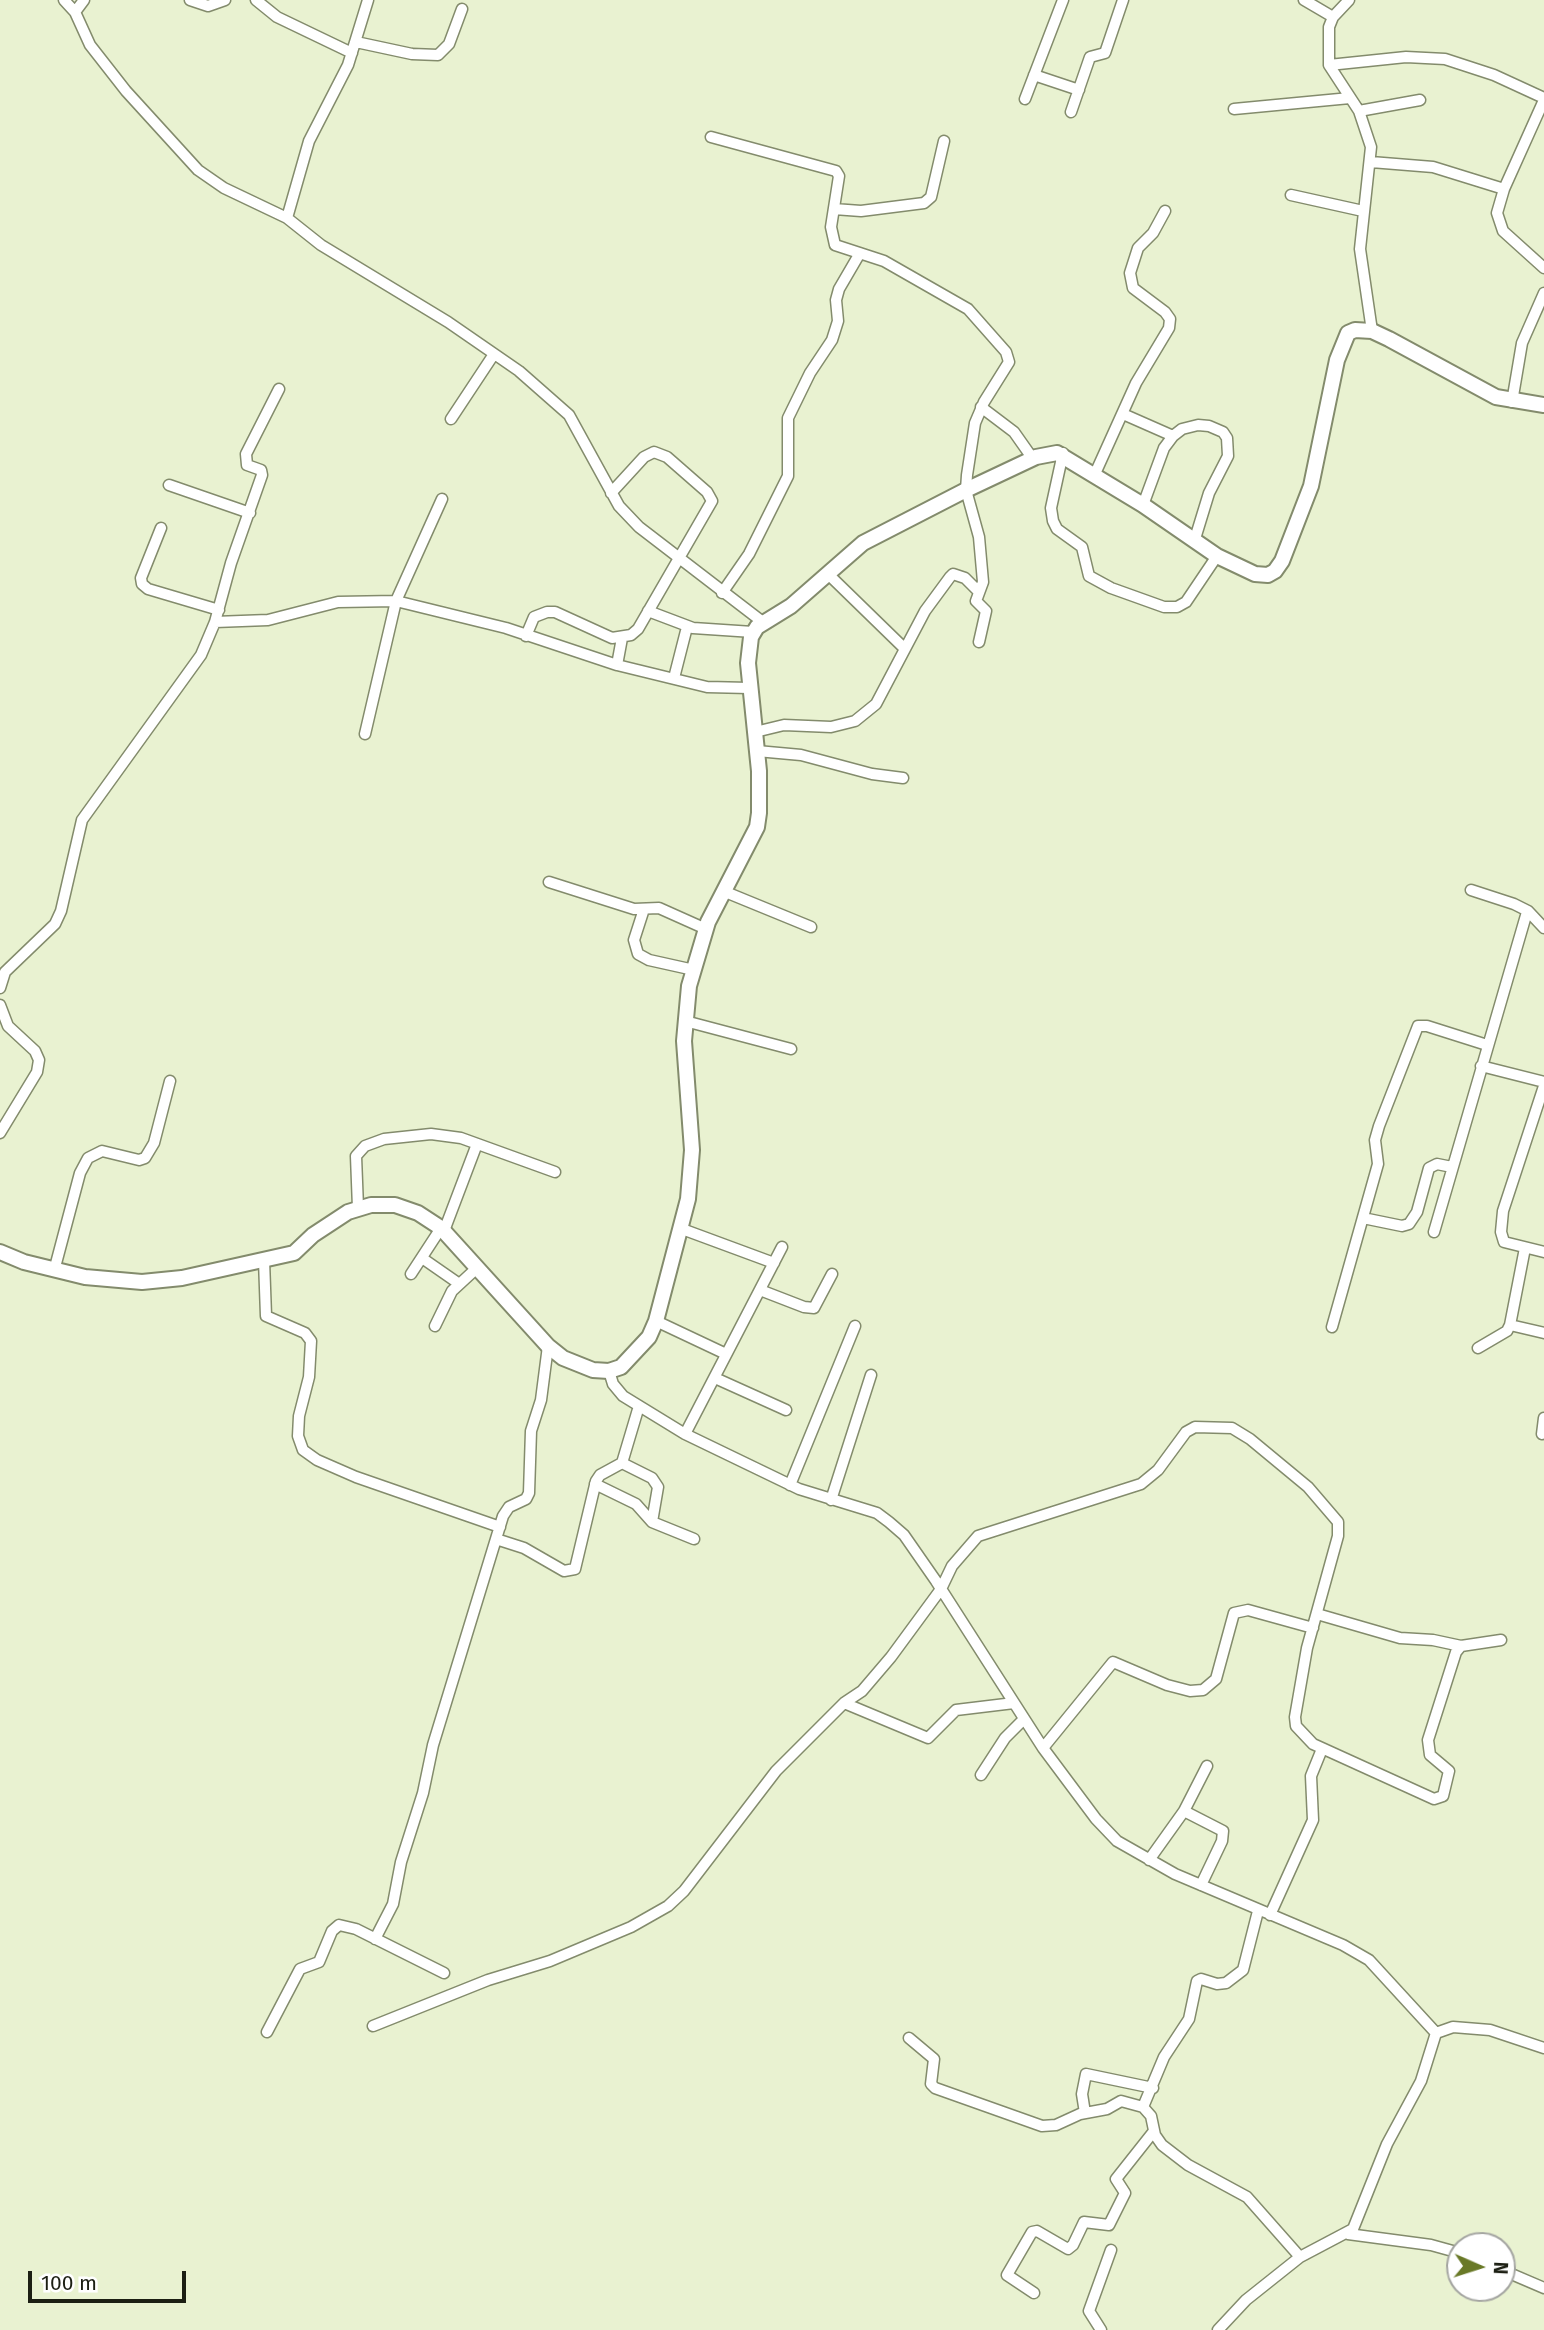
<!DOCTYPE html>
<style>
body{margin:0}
#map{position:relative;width:1544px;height:2330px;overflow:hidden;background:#e9f2d1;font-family:"Fira Sans",sans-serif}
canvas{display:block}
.north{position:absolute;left:1446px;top:2232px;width:70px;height:70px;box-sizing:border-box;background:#fff;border:2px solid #a4a5a1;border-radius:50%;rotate:93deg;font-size:19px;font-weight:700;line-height:28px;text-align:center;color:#1c1f13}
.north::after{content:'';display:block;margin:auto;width:24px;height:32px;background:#697927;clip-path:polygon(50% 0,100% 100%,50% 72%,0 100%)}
.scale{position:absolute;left:28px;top:2271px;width:158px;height:32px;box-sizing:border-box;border:4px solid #1c1f13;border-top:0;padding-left:9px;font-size:21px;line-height:24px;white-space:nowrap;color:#1c1f13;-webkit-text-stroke:5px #fff;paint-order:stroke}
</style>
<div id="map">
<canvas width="1544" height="2330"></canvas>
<div class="north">N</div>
<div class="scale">100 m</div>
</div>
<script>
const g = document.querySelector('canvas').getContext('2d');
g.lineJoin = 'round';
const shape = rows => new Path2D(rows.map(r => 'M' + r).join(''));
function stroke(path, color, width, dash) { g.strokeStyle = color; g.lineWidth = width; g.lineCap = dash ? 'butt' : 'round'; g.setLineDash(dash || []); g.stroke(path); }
const street = shape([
 [64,0,75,12,90,45,126,91,198,170,224,188,287,218,321,245,448,322,519,371,569,415,619,506,639,527,764,623],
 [190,0,208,6,225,0],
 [256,0,277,17,352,53],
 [1304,0,1333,17],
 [1349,0,1333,17,1329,27,1329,65,1359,111,1371,147,1360,249,1372,331],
 [75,12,84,0],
 [356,42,412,54,438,55,449,44,462,9],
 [1329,65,1406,57,1445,59,1494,75,1544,98],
 [1034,75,1079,90],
 [1025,99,1063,0],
 [1544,100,1504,189,1497,213,1503,231,1544,268],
 [1234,109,1350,98],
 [1359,111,1420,100],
 [1071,112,1090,57,1105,53,1123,0],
 [711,137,836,171,839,176,831,227,835,245,884,261,968,309,1006,352,1009,362,984,402,975,423,967,475,966,490,979,537,983,582,976,601,986,611,979,642],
 [1371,162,1433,167,1504,189],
 [1291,195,1363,211],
 [834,209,861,211,924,203,931,197,944,141],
 [287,218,309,141,348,65,368,0],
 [1512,402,1522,343,1544,293],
 [981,407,1014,432,1033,459],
 [1123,414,1173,436],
 [451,419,494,354],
 [1063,453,1051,508,1053,521,1057,529,1082,547,1089,576,1111,588,1164,607,1177,607,1186,602,1217,556],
 [1094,476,1136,383,1169,328,1170,319,1165,312,1133,288,1130,273,1138,248,1153,233,1165,211],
 [169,485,250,513],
 [1143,505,1164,448,1173,436,1182,429,1198,425,1209,426,1223,432,1227,438,1228,456,1209,493,1194,542],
 [161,528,141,578,142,584,148,589,219,610],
 [827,573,904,648],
 [722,593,749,554,788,476,788,418,810,373,832,340,838,321,836,300,839,289,860,253],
 [648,611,693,628,753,632],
 [215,622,268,620,338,602,396,601,506,628,617,665,707,687,749,688],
 [526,636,534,617,547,612,555,612,612,638,631,635,638,629,712,501,707,492,667,457,654,452,644,457,611,493],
 [617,665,622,638],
 [674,678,687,627],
 [755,732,784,725,831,727,855,721,876,704,925,611,950,577,953,574,965,578,979,592],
 [365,734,396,601,442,499],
 [757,751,801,755,872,774,903,778],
 [549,882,634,909,659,908,706,929],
 [1471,890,1514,904,1528,911,1544,928],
 [723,891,811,927],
 [644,909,634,940,638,954,649,960,694,970],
 [0,988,5,972,55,924,61,911,82,820,201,655,215,622,231,563,262,475,261,470,247,465,246,454,279,389],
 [0,1005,8,1026,35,1051,39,1060,37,1072,0,1133],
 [685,1021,791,1049],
 [1481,1066,1544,1082],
 [1544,1086,1503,1211,1501,1232,1504,1242,1544,1252],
 [358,1208,356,1156,365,1146,384,1139,431,1134,461,1138,555,1172],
 [1363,1218,1402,1226,1409,1224,1417,1212,1429,1168,1437,1164,1452,1167],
 [682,1229,774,1263],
 [444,1231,477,1144],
 [1434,1232,1527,912],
 [422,1258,458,1283],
 [264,1260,266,1316,305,1333,311,1341,309,1377,299,1416,298,1436,303,1450,317,1460,356,1477,500,1527],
 [54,1271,80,1173,88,1158,102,1151,139,1160,145,1158,154,1143,170,1081],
 [411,1274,441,1228],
 [760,1290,804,1307,814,1308,832,1274],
 [656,1321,726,1354],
 [1510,1325,1544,1333],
 [435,1326,452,1291,478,1267],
 [1332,1327,1378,1164,1375,1140,1379,1126,1418,1026,1427,1026,1487,1045],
 [1478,1348,1507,1331,1510,1325,1525,1248],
 [609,1371,613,1384,623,1396,685,1434,799,1489,877,1513,889,1522,904,1535,936,1581,1043,1748,1096,1819,1117,1841,1175,1874,1343,1945,1369,1960,1436,2033],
 [715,1378,786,1410],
 [685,1434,782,1247],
 [1542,1434,1544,1418],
 [622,1463,652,1478,658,1487,652,1522],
 [595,1484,636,1504,652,1522,694,1539],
 [790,1485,855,1326],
 [831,1500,871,1375],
 [496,1539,524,1548,564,1571,575,1569,596,1481,600,1475,622,1463,639,1406],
 [1317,1614,1400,1638,1433,1640,1461,1646],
 [844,1703,928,1738,956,1710,1014,1703],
 [1043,1748,1113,1662,1167,1685,1190,1691,1203,1690,1216,1679,1234,1613,1248,1610,1313,1628],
 [981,1775,1005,1738,1024,1719],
 [1184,1811,1223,1831,1222,1841,1201,1885],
 [1149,1860,1184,1811,1207,1766],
 [1270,1915,1313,1820,1311,1776,1322,1749],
 [375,1939,393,1904,401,1862,423,1793,433,1745,503,1516,509,1507,526,1499,529,1493,531,1431,541,1400,548,1346],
 [373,2026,488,1980,550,1961,631,1927,668,1906,684,1891,776,1771,844,1703,862,1691,891,1657,941,1589,952,1566,978,1536,1141,1484,1158,1470,1186,1432,1195,1427,1232,1428,1250,1439,1308,1487,1338,1522,1338,1536,1307,1648,1295,1717,1296,1726,1313,1744,1434,1799,1443,1796,1449,1771,1430,1755,1428,1740,1456,1652,1461,1646,1501,1640],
 [267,2032,300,1969,319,1962,332,1931,339,1925,356,1929,444,1973],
 [909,2038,934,2059,931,2084,935,2088,1042,2126,1056,2125,1080,2114,1107,2109,1121,2101,1143,2107,1151,2116,1155,2135,1162,2145,1188,2165,1247,2197,1300,2257],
 [1143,2107,1164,2057,1189,2019,1197,1981,1201,1979,1217,1984,1226,1983,1243,1970,1258,1911],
 [1085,2113,1082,2094,1086,2074,1153,2088],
 [1348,2234,1431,2245,1460,2253],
 [1502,2270,1544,2288],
 [1034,2293,1007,2275,1032,2232,1037,2231,1068,2249,1073,2245,1084,2222,1109,2225,1125,2193,1116,2179,1154,2131],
 [1101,2330,1089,2311,1111,2250],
 [1218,2330,1246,2300,1300,2257,1353,2229,1387,2144,1421,2081,1436,2033,1453,2027,1490,2030,1544,2048]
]);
const secondary = shape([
 [0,1252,24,1262,85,1277,142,1282,182,1278,294,1253,313,1235,348,1212,371,1205,395,1205,418,1213,441,1228,548,1346,563,1358,593,1370,609,1371,621,1367,649,1337,656,1321,688,1199,692,1150,684,1041,689,986,708,922,757,827,759,813,759,771,748,663,751,637,757,627,791,606,863,543,966,490,1036,457,1057,453,1143,505,1217,556,1255,574,1268,575,1275,571,1282,561,1311,486,1337,360,1348,333,1355,330,1372,331,1389,339,1496,397,1544,405]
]);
stroke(street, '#838b6c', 13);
stroke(secondary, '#838b6c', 18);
stroke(street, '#fff', 10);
stroke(secondary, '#fff', 14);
</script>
